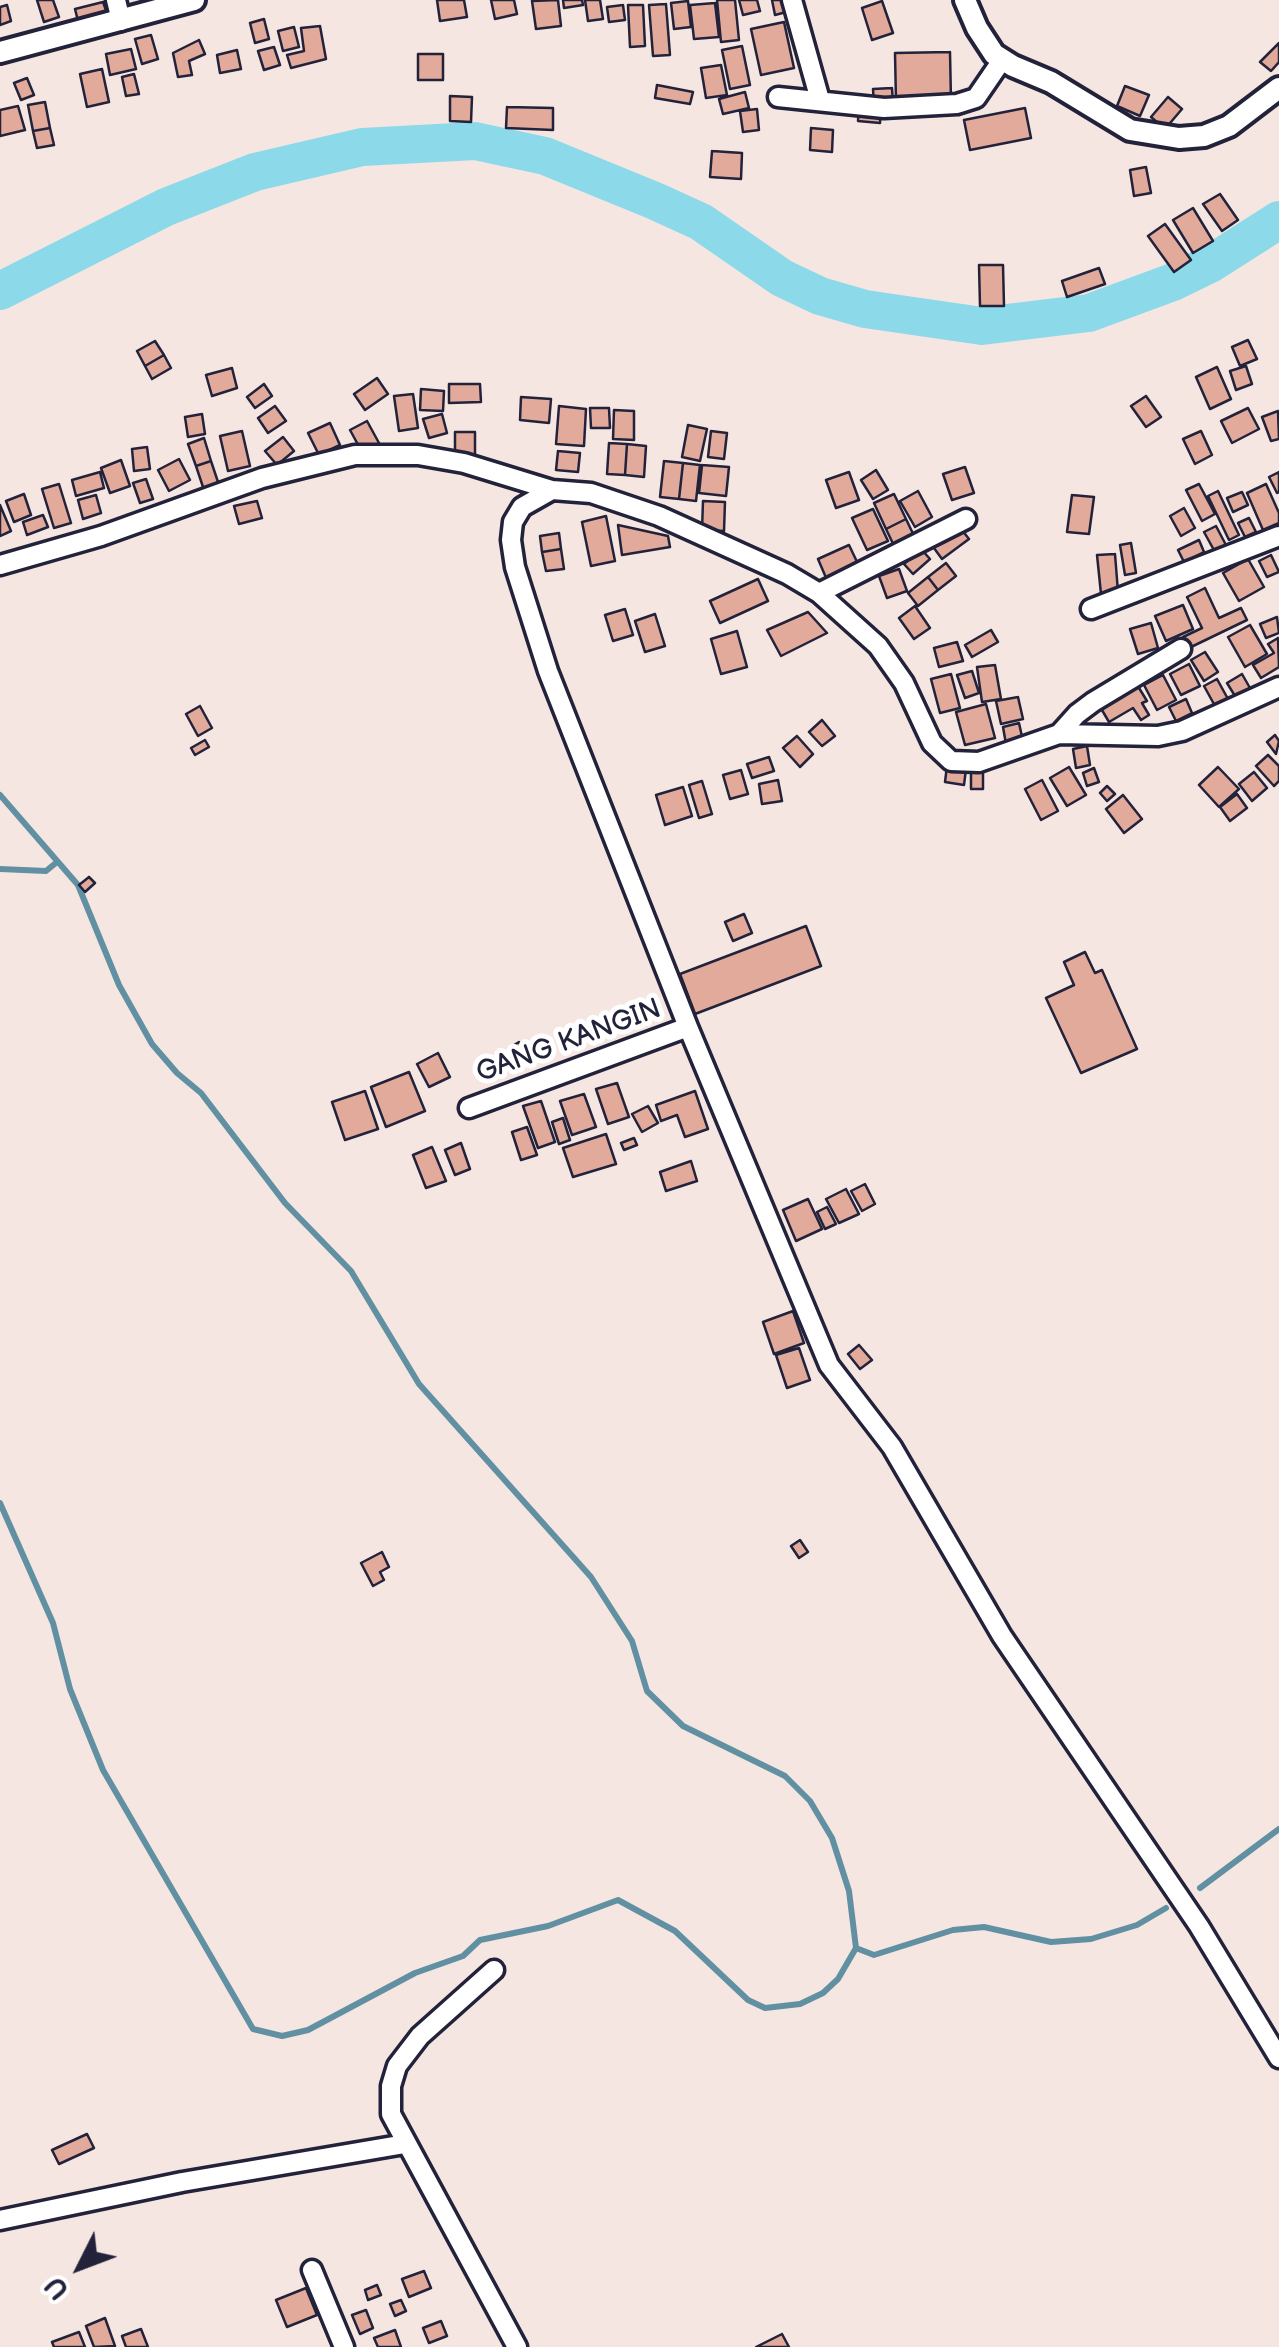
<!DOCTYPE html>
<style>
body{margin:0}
#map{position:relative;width:1279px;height:2347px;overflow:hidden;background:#f6e6e1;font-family:"Balsamiq Sans",sans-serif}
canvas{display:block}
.north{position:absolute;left:30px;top:2217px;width:100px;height:100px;-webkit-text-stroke:8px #fff;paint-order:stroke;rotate:228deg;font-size:28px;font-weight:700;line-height:40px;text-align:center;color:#22223b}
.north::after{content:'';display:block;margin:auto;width:35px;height:45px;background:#22223b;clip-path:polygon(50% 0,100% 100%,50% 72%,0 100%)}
</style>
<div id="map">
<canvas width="1279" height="2347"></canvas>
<div class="north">U</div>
</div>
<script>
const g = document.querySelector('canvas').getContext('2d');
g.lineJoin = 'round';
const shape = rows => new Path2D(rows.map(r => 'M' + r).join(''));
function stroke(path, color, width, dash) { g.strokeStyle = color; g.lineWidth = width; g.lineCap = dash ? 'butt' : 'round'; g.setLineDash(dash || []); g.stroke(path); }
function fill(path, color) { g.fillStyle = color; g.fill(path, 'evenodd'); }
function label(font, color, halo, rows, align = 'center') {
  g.font = font + ' "Balsamiq Sans",sans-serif'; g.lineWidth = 10; g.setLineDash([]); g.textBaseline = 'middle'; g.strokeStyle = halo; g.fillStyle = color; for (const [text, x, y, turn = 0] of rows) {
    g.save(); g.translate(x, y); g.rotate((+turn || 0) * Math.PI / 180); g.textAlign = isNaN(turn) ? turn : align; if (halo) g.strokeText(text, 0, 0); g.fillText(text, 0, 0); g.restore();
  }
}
stroke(shape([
 [0,795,78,885,119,985,152,1044,177,1073,201,1093,285,1203,351,1271,419,1384,591,1577,632,1641,647,1691,683,1726,785,1776,810,1801,832,1838,849,1891,856,1948,874,1955,953,1930,984,1927,1051,1942,1091,1939,1137,1925,1166,1908],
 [0,869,46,871,57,862],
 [0,1503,53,1623,70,1689,103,1770,253,2029,282,2036,308,2030,415,1973,463,1956,480,1940,548,1926,618,1900,675,1931,748,2000,765,2008,800,2004,823,1993,838,1979,856,1948],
 [1200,1888,1279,1829]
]), '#6190a3', 6);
stroke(shape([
 [0,291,166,207,255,172,362,147,475,141,545,156,655,201,701,222,782,278,820,296,865,309,982,326,1089,313,1173,282,1210,264,1279,220]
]), '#8bd9e9', 38);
const building = shape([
 [37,0,53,0,59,17,44,22,37,0],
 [437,0,464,0,467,17,440,21,437,0],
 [491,0,514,0,517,14,495,19,491,0],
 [558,0,561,26,536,29,532,1,558,0],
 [563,0,582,0,583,5,564,8,563,0],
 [585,0,600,0,603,19,588,21,585,0],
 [717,0,735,0,739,40,721,42,717,0],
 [739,0,757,0,760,11,743,15,739,0],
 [772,0,791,0,794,10,775,15,772,0],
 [688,1,691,27,674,29,671,3,688,1],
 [882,1,893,33,872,40,862,8,882,1],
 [103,2,107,13,78,21,75,9,103,2],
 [715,3,719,37,694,39,690,5,715,3],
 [666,4,670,55,653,56,649,5,666,4],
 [7,5,11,21,0,25,0,7,7,5],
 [623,5,625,20,609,22,607,7,623,5],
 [628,5,643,5,645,46,630,47,628,5],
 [264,19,269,39,255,43,250,23,264,19],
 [784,22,794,68,761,75,751,29,784,22],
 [320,26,326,59,291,68,287,55,304,51,301,28,320,26],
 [294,27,299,47,283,51,278,31,294,27],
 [151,35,158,59,142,64,135,39,151,35],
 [199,40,205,54,189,61,192,75,178,77,173,53,199,40],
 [1279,43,1279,62,1271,71,1260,62,1279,43],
 [742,46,750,85,730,89,722,50,742,46],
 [274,47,280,65,264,70,258,51,274,47],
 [131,49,136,69,110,75,106,54,131,49],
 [237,50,241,69,220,73,217,55,237,50],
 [950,52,951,101,896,102,895,53,950,52],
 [418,54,443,54,443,80,418,80,418,54],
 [721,65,727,95,706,98,701,68,721,65],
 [102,69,109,102,87,107,80,74,102,69],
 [134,74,139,94,126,96,122,77,134,74],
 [27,78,34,95,21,100,14,83,27,78],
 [657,85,693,92,690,104,655,98,657,85],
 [1125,86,1149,95,1140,116,1117,106,1125,86],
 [892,88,893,104,874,105,873,89,892,88],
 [745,92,749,108,723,114,719,99,745,92],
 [450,96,472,97,471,122,450,121,450,96],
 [1168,97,1182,109,1165,129,1151,117,1168,97],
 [45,102,50,128,33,131,28,105,45,102],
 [18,106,25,130,0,136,0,110,18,106],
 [859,106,881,108,880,123,858,121,859,106],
 [507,107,553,108,553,130,506,128,507,107],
 [1025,108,1031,138,970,150,964,120,1025,108],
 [757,109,759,130,743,132,740,111,757,109],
 [50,128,54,145,37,148,33,131,50,128],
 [811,128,833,130,832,152,810,150,811,128],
 [712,151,742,153,741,179,710,177,712,151],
 [1146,167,1151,193,1134,196,1130,170,1146,167],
 [1220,194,1238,220,1222,231,1203,204,1220,194],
 [1193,208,1213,241,1193,253,1173,220,1193,208],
 [1165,224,1191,260,1174,272,1148,236,1165,224],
 [979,265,1003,265,1004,306,980,306,979,265],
 [1099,268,1105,284,1067,297,1062,281,1099,268],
 [1248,340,1257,359,1240,366,1232,347,1248,340],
 [155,341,164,355,145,366,137,351,155,341],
 [164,355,171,368,152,379,145,366,164,355],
 [1246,366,1252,384,1236,390,1230,371,1246,366],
 [1217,367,1231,399,1210,409,1196,377,1217,367],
 [232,368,237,388,212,396,206,375,232,368],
 [377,378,388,394,365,410,354,394,377,378],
 [264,384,272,396,255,408,247,397,264,384],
 [449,384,480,384,481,402,449,403,449,384],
 [421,389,444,391,443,411,420,410,421,389],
 [413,394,418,428,399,431,394,396,413,394],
 [1146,396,1161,417,1146,427,1131,406,1146,396],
 [521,397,551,399,549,423,520,420,521,397],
 [275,406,286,421,268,433,258,418,275,406],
 [559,406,586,409,584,446,556,444,559,406],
 [590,408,609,408,610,428,591,428,590,408],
 [1248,408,1259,429,1232,443,1221,421,1248,408],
 [614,410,634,411,634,440,613,439,614,410],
 [1278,411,1279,439,1271,441,1262,417,1278,411],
 [202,414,205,434,188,437,185,417,202,414],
 [442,414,447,433,429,438,423,419,442,414],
 [367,421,379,443,362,452,350,430,367,421],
 [330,423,340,445,319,455,308,433,330,423],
 [688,425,707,429,700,461,682,457,688,425],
 [242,431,250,466,228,471,220,436,242,431],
 [711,431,727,433,724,459,708,457,711,431],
 [1201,431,1212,455,1195,464,1183,439,1201,431],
 [455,432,475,432,475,460,455,460,455,432],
 [283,437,294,451,277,465,265,451,283,437],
 [204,438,211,461,196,466,188,444,204,438],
 [609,443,627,444,625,475,607,474,609,443],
 [627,444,646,446,644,477,625,475,627,444],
 [147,447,150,469,134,471,132,449,147,447],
 [558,451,580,453,578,472,556,470,558,451],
 [179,459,190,480,169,491,158,470,179,459],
 [121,460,130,486,110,493,101,468,121,460],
 [211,461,219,485,204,490,196,466,211,461],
 [664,461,683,463,679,499,660,497,664,461],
 [683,463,700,465,696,501,679,499,683,463],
 [702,465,729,467,726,496,699,493,702,465],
 [965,467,974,493,952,500,943,474,965,467],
 [876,470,888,490,873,499,861,480,876,470],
 [100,472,104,488,76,496,72,480,100,472],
 [849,472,859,500,836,508,826,480,849,472],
 [1279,472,1279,492,1277,493,1269,477,1279,472],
 [146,479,153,499,140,503,133,483,146,479],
 [59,484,71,523,54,528,42,489,59,484],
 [1199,484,1215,514,1202,521,1186,490,1199,484],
 [1266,484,1279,513,1279,523,1263,530,1247,493,1266,484],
 [918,491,932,517,915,527,900,501,918,491],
 [1218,491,1239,535,1229,540,1208,496,1218,491],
 [1242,492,1248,505,1233,512,1227,498,1242,492],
 [24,494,31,515,14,522,6,501,24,494],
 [894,494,906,519,886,529,874,503,894,494],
 [96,495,101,513,83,519,78,500,96,495],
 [1072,495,1094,497,1089,534,1067,532,1072,495],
 [257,501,262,518,239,524,234,506,257,501],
 [703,501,725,502,724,531,702,530,703,501],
 [0,505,11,531,0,536,0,505],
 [1184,508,1195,528,1181,536,1170,516,1184,508],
 [873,509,888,541,867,550,852,518,873,509],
 [43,515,48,527,27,535,23,522,43,515],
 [606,516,615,561,591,566,582,522,606,516],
 [1249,518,1256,532,1245,537,1238,523,1249,518],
 [906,519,917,542,897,552,886,529,906,519],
 [618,525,668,536,670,547,622,555,618,525],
 [958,525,969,539,942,559,931,544,958,525],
 [1216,526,1227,547,1215,552,1204,532,1216,526],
 [559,533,561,549,542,552,540,536,559,533],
 [1199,540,1204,552,1184,562,1178,550,1199,540],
 [1131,543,1136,573,1125,575,1120,545,1131,543],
 [849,545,859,566,827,580,818,559,849,545],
 [561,549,564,569,546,571,542,552,561,549],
 [921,549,930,559,913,574,904,564,921,549],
 [1115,554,1118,592,1101,594,1097,555,1115,554],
 [1271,555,1279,572,1267,577,1259,561,1271,555],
 [1248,559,1264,587,1239,601,1223,573,1248,559],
 [946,563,956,576,938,590,928,577,946,563],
 [899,569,907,591,887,598,879,576,899,569],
 [928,577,938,590,918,606,908,593,928,577],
 [758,579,768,601,720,623,710,601,758,579],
 [1205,588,1219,618,1241,608,1247,620,1189,648,1183,637,1202,628,1187,597,1205,588],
 [1183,605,1193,629,1166,641,1155,616,1183,605],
 [915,606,930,628,914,639,899,618,915,606],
 [625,609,633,635,613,641,605,615,625,609],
 [808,612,827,633,781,656,767,630,808,612],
 [655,614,665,646,645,652,635,621,655,614],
 [1277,617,1279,633,1266,638,1260,624,1277,617],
 [1151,623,1158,648,1138,654,1130,629,1151,623],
 [1250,625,1267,654,1245,667,1228,637,1250,625],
 [991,630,998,642,972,657,965,645,991,630],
 [737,631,747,667,721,674,711,639,737,631],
 [1278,638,1279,667,1261,678,1253,665,1274,653,1268,644,1278,638],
 [957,642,963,661,939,667,934,648,957,642],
 [1205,652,1218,672,1204,681,1191,660,1205,652],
 [1189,664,1200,686,1181,695,1170,674,1189,664],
 [995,665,1001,699,982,702,977,667,995,665],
 [972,671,979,693,965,698,957,675,972,671],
 [951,674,960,708,940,713,931,679,951,674],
 [1242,674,1250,688,1235,696,1227,683,1242,674],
 [1163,675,1176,700,1157,710,1144,685,1163,675],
 [1217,679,1228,699,1215,706,1204,686,1217,679],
 [1136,683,1147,701,1142,703,1149,715,1141,720,1133,708,1109,722,1099,705,1136,683],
 [1018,697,1023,719,1001,724,996,701,1018,697],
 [1186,699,1192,713,1176,721,1169,707,1186,699],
 [986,704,995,738,965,745,956,712,986,704],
 [200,706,212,728,198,736,186,714,200,706],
 [822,720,835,736,822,746,809,732,822,720],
 [1019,723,1023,741,1006,744,1003,727,1019,723],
 [1275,735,1279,741,1276,754,1267,742,1275,735],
 [797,736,813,754,800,767,783,748,797,736],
 [205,740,209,747,195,755,191,748,205,740],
 [1087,746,1090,765,1076,768,1073,749,1087,746],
 [1268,755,1279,766,1279,781,1274,786,1256,766,1268,755],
 [769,757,774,771,752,778,747,764,769,757],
 [947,766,966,769,964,785,945,782,947,766],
 [1069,767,1086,795,1067,806,1050,778,1069,767],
 [1218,767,1239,789,1219,807,1199,785,1218,767],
 [1094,768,1099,782,1087,786,1083,773,1094,768],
 [741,770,748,794,730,799,723,775,741,770],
 [971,770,983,770,983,789,971,789,971,770],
 [1254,772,1267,788,1252,801,1239,784,1254,772],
 [778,780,782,801,762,804,759,784,778,780],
 [1042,780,1058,811,1041,820,1025,789,1042,780],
 [702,781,712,814,699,818,689,785,702,781],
 [1107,786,1115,794,1107,801,1100,793,1107,786],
 [683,787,692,816,665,825,656,795,683,787],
 [1237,794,1247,808,1230,821,1220,807,1237,794],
 [1123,795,1142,819,1124,833,1106,809,1123,795],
 [89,877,95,883,85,892,79,885,89,877],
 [744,914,752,933,733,941,725,922,744,914],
 [806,926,821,966,695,1014,680,974,806,926],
 [1085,952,1095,973,1102,970,1137,1049,1081,1073,1046,998,1074,985,1064,962,1085,952],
 [519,1042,525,1052,516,1057,509,1048,519,1042],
 [438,1053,450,1077,429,1087,417,1064,438,1053],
 [409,1072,425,1111,386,1127,371,1087,409,1072],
 [617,1083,629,1117,608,1124,596,1089,617,1083],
 [365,1091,378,1129,345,1140,332,1102,365,1091],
 [695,1091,708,1129,685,1137,677,1115,661,1121,656,1105,695,1091],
 [584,1094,596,1127,572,1135,560,1101,584,1094],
 [541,1101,555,1142,538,1148,523,1106,541,1101],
 [648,1106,658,1123,642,1132,632,1114,648,1106],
 [563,1118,570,1140,559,1144,552,1122,563,1118],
 [527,1127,537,1155,521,1160,512,1132,527,1127],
 [606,1134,616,1164,573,1177,563,1148,606,1134],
 [634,1138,637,1145,624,1150,621,1143,634,1138],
 [461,1143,470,1169,455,1175,445,1150,461,1143],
 [432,1147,446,1181,426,1188,413,1155,432,1147],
 [691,1161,697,1181,666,1191,660,1172,691,1161],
 [865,1184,875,1204,862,1211,851,1191,865,1184],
 [846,1189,859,1214,839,1223,826,1199,846,1189],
 [808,1199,822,1229,796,1241,783,1210,808,1199],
 [827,1207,836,1224,825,1229,817,1212,827,1207],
 [793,1311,804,1343,774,1354,763,1322,793,1311],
 [859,1345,872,1360,860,1369,848,1354,859,1345],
 [799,1348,810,1380,787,1388,776,1355,799,1348],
 [800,1540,808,1552,799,1558,791,1546,800,1540],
 [382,1552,389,1567,380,1572,384,1580,373,1586,361,1563,382,1552],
 [87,2134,94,2148,59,2164,52,2150,87,2134],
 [424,2271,431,2288,409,2297,402,2279,424,2271],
 [377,2285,381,2295,368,2300,365,2290,377,2285],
 [306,2288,317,2315,287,2327,276,2300,306,2288],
 [401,2300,406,2311,395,2316,390,2304,401,2300],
 [366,2310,373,2328,360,2334,352,2315,366,2310],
 [105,2318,115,2346,94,2347,86,2326,105,2318],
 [441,2321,447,2336,429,2343,423,2328,441,2321],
 [141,2329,148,2347,126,2347,122,2336,141,2329],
 [395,2330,401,2347,378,2347,374,2338,395,2330],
 [79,2332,85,2347,54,2347,52,2342,79,2332],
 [782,2334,789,2347,756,2347,782,2334]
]);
fill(building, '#e2aa9a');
stroke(building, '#22223b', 2.5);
const minor = shape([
 [116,0,121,21],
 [792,0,820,100],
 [778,97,884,108,957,104,976,98,1002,60],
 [0,565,101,536,262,478,355,455,418,455,464,463,552,490],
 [819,593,966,519],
 [1091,609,1279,536],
 [1279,687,1182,731,1158,736,1059,734,979,762,951,761,932,743,904,683,878,646,819,593,787,574,659,516,591,493,552,490,522,507,513,522,511,540,515,567,548,671,688,1027,829,1365,892,1447,1002,1636,1199,1926,1279,2058],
 [1059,734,1077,714,1093,702,1181,649],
 [469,1108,688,1027],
 [494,1970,420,2036,397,2066,391,2086,391,2114,517,2347],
 [0,2220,182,2182,405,2144],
 [312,2270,344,2347]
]);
const tertiary = shape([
 [965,0,977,28,994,54,1013,66,1051,82,1130,130,1179,138,1204,136,1229,126,1279,88],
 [0,52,194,0]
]);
stroke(minor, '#22223b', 25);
stroke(tertiary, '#22223b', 28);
stroke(minor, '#fff', 18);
stroke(tertiary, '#fff', 20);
label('28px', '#22223b', '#fff', [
 ["GANG KANGIN",569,1042,-20]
]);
</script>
